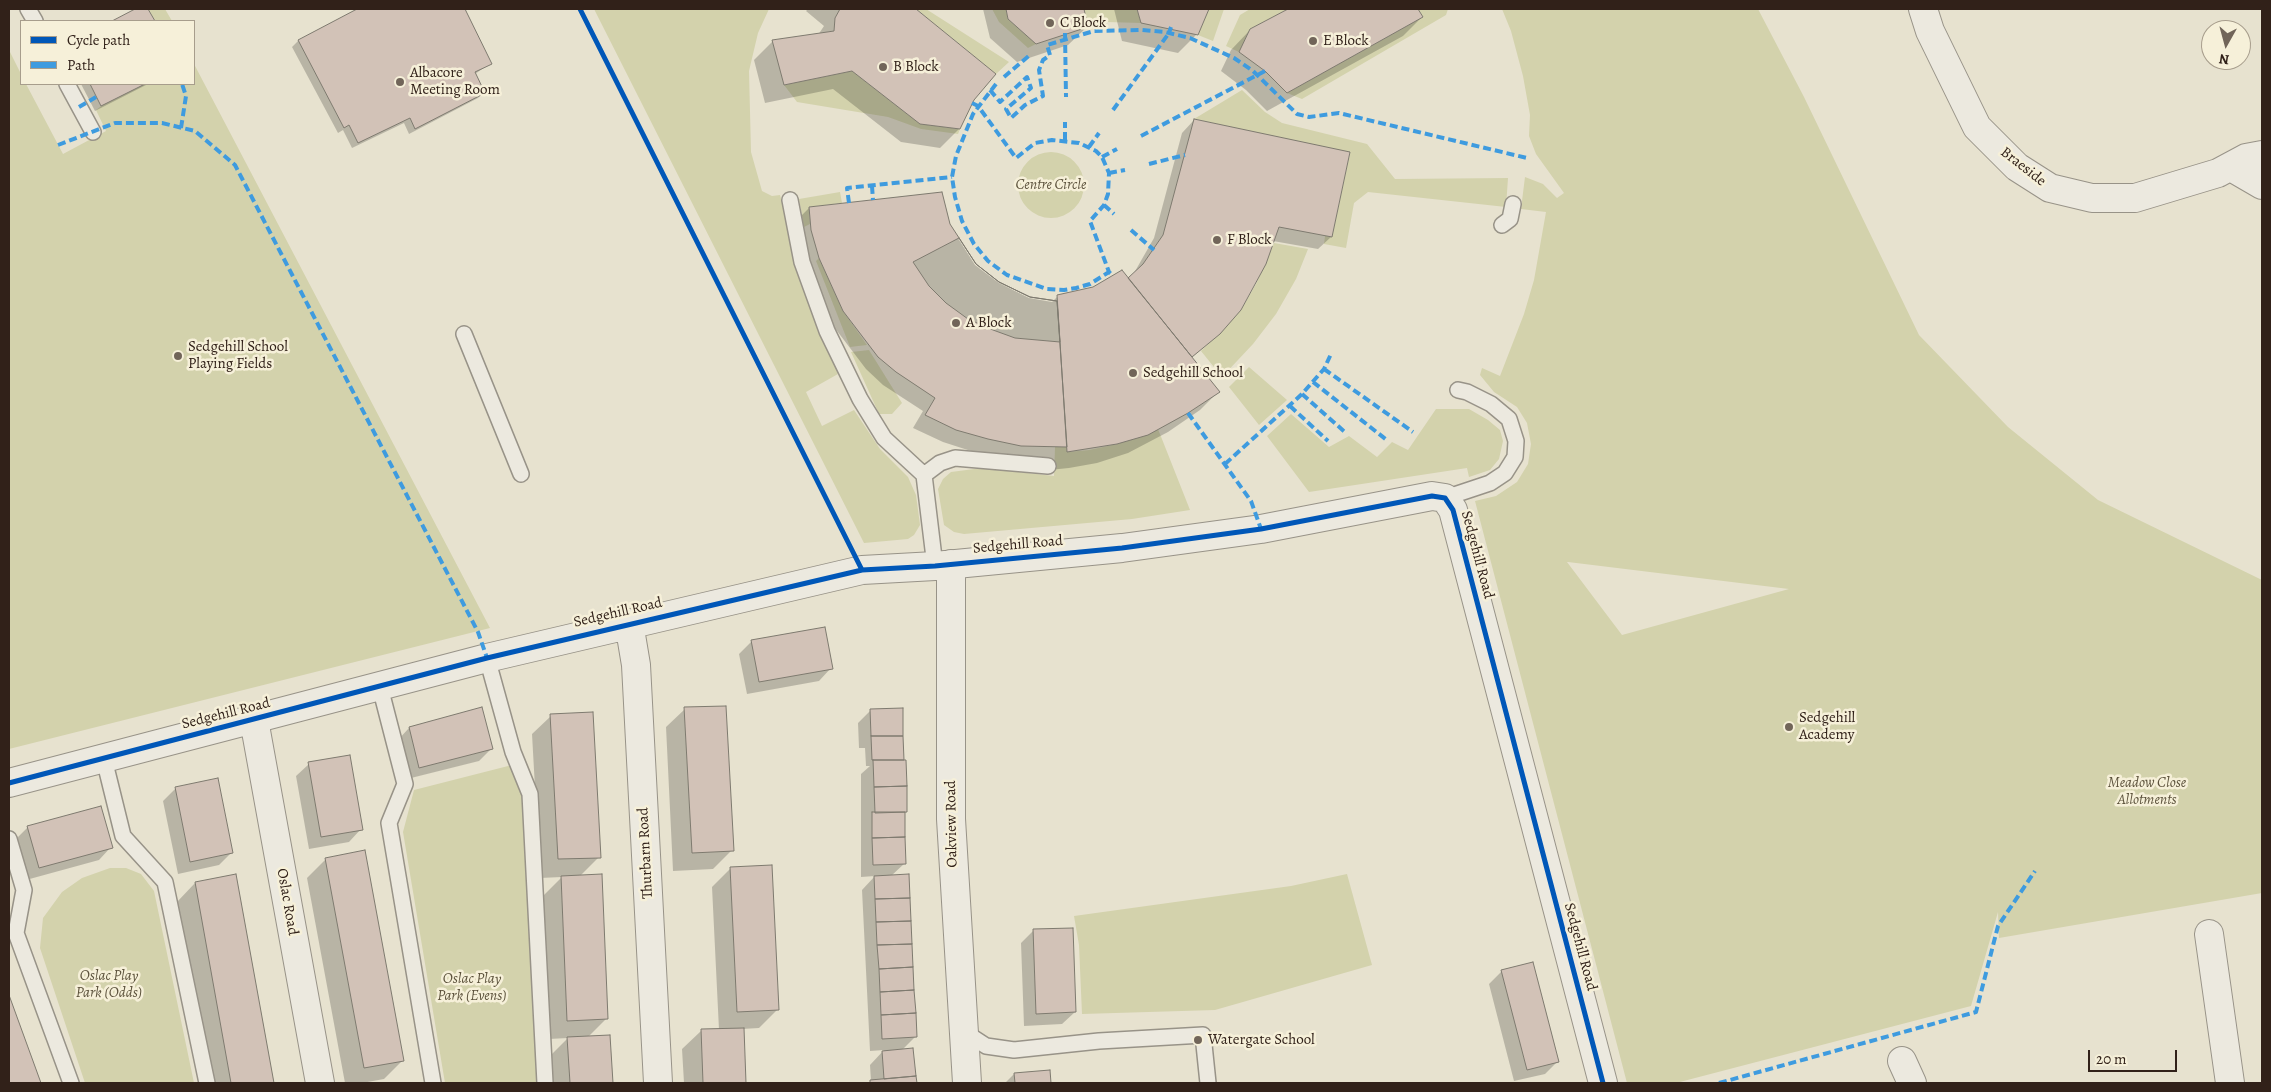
<!DOCTYPE html>
<style>
body{margin:0}
#map{position:relative;width:2271px;height:1092px;overflow:hidden;background:#e7e2cf;font-family:Alegreya,serif}
canvas{display:block}
.frame{position:absolute;inset:0;border:10px solid #312119;pointer-events:none}
.legend{position:absolute;left:20px;top:20px;width:175px;height:65px;box-sizing:border-box;background:#f6f0d9;border:1px solid #a79d8c;margin:0;padding:6px 9px;list-style:none;font-size:15px;color:#312119}
.legend li{display:flex;align-items:center;gap:10px;height:25px}
.legend b{width:25px;border:1px solid #a79d8c}
.north{position:absolute;left:2201px;top:20px;width:50px;height:50px;box-sizing:border-box;background:#f6f0d9;border:1px solid #a79d8c;border-radius:50%;rotate:187deg;font-size:14px;font-weight:700;line-height:20px;text-align:center;color:#312119}
.north::after{content:'';display:block;margin:auto;width:18px;height:22px;background:#716559;clip-path:polygon(50% 0,100% 100%,50% 72%,0 100%)}
.scale{position:absolute;left:2088px;top:1050px;width:89px;height:22px;box-sizing:border-box;border:2px solid #312119;border-top:0;padding-left:6px;font-size:15px;line-height:18px;white-space:nowrap;color:#312119;-webkit-text-stroke:4px #f6f0d9;paint-order:stroke}
</style>
<div id="map">
<canvas width="2271" height="1092"></canvas>
<div class="frame"></div>
<ul class="legend">
<li><b style="height:6px;background:#0057b8"></b>Cycle path</li>
<li><b style="height:6px;background:#3e9bdf"></b>Path</li>
</ul>
<div class="north">N</div>
<div class="scale">20 m</div>
</div>
<script>
const g = document.querySelector('canvas').getContext('2d');
g.lineJoin = 'round';
function fill(path, color) { g.fillStyle = color; g.fill(path, 'evenodd'); }
const shape = rows => new Path2D(rows.map(r => 'M' + r).join(''));
function stroke(path, color, width, dash) { g.strokeStyle = color; g.lineWidth = width; g.lineCap = dash ? 'butt' : 'round'; g.setLineDash(dash || []); g.stroke(path); }
function label(font, color, halo, rows, align = 'center') {
  g.font = font + ' Alegreya,serif'; g.lineWidth = 5; g.setLineDash([]); g.textBaseline = 'middle'; g.strokeStyle = halo; g.fillStyle = color; for (const [text, x, y, turn = 0] of rows) {
    g.save(); g.translate(x, y); g.rotate((+turn || 0) * Math.PI / 180); g.textAlign = isNaN(turn) ? turn : align; if (halo) g.strokeText(text, 0, 0); g.fillText(text, 0, 0); g.restore();
  }
}
fill(shape([
 [148,9,165,9,172,21,155,21],
 [594,9,769,9,758,33,749,71,751,152,762,191,772,196,780,195,815,317,838,374,806,392,822,426,854,410,880,449,908,477,916,495,920,525,914,535,908,539,864,543],
 [916,9,926,9,1009,62,996,74],
 [992,9,1006,9,1008,19,1036,44,1028,48,999,22],
 [1084,9,1137,9,1141,23,1107,22,1088,27],
 [1209,9,1224,9,1213,41,1198,35],
 [1250,9,1288,9,1250,29,1239,52,1226,46,1240,15],
 [1418,9,1448,9,1446,15,1302,99,1287,93,1423,17],
 [1502,9,1758,9,1804,97,1919,335,2008,427,2098,500,2262,580,2262,893,1999,938,1998,912,1971,1006,1676,1083,1627,1083,1475,501,1496,496,1517,482,1528,464,1531,444,1527,423,1517,407,1494,392,1480,375,1482,368,1500,376,1524,314,1534,280,1546,212,1521,209,1525,177,1543,184,1557,198,1564,193,1536,154,1529,136,1530,115,1523,76,1511,31],
 [1567,562,1568,562,1789,589,1622,635],
 [9,50,21,74,21,84,26,84,63,154,106,131,96,110,101,106,145,84,194,84,194,64,490,628,9,749],
 [852,71,920,124,960,129,958,134,921,129,888,117,797,102,784,85],
 [1242,90,1265,112,1282,123,1367,144,1395,179,1508,178,1506,207,1368,192,1354,203,1346,248,1324,244,1325,236,1332,237,1350,153,1194,119],
 '1018 185a33 33 0 1 1 66 0a33 33 0 1 1-66 0Z',
 [840,192,842,203,809,207,810,224,804,227,799,199],
 [1274,243,1308,249,1296,279,1276,314,1253,344,1222,377,1201,351,1241,310,1256,284],
 [819,258,843,311,867,345,850,347,816,261],
 [869,350,902,403,892,414,879,414,851,352],
 [1249,367,1287,400,1259,425,1229,387],
 [1436,409,1469,409,1488,420,1500,430,1503,441,1499,459,1490,470,1469,477,1467,468,1309,492,1267,436,1291,414,1329,447,1349,436,1377,457,1392,442,1408,450],
 [1158,429,1190,510,1132,519,964,534,954,532,944,525,938,489,943,479,951,472,982,468,1054,476,1055,447,1067,447,1067,452,1089,450,1117,444],
 [512,765,523,791,537,1083,445,1083,403,832,414,790],
 [110,868,126,868,141,874,154,891,194,1083,85,1083,40,948,43,918,62,892,82,878],
 [1347,874,1372,965,1215,1010,1082,1014,1079,945,1074,916,1291,886]
]), '#d3d2ac');
fill(shape([
 [360,9,463,9,491,63,475,74,484,92,478,98,409,134,404,123,352,148,343,130,338,133,292,47,298,41],
 [808,9,914,9,994,74,973,99,959,129,940,148,901,142,833,89,765,103,754,60,773,41,818,35,824,26,806,11],
 [983,9,1083,9,1087,27,1068,45,1017,62,990,38],
 [1114,9,1208,9,1197,34,1178,53,1122,41],
 [1291,9,1417,9,1422,17,1403,36,1267,111,1246,90,1221,71,1231,50,1250,30],
 [81,84,148,84,95,111],
 [1194,120,1349,153,1331,237,1318,249,1273,241,1219,333,1191,358,1218,392,1200,410,1168,432,1128,453,1097,463,1069,468,1049,470,1008,458,974,452,943,442,913,428,923,411,883,385,866,369,831,323,807,271,796,221,809,208,941,193,949,224,975,265,999,283,1029,298,1052,302,1057,297,1128,280,1134,273,1154,238,1182,133],
 [752,641,831,668,819,681,747,694,739,654],
 [685,709,732,850,713,869,673,871,666,727],
 [871,710,905,863,891,876,915,1037,901,1051,912,1049,916,1083,869,1083,871,1081,870,1065,884,1050,870,1051,862,890,875,876,861,877,861,774,870,766,866,766,865,748,859,748,858,723],
 [551,716,599,857,580,876,607,1018,588,1037,609,1036,611,1083,550,1083,549,1057,568,1038,549,1039,543,896,562,877,540,878,532,734],
 [409,728,492,748,479,761,407,779,397,741],
 [309,764,361,829,349,842,309,849,296,776],
 [176,788,232,852,219,865,178,874,163,801],
 [28,827,111,847,99,860,26,880,15,840],
 [326,859,403,1060,384,1079,362,1083,345,1083,307,878],
 [731,868,778,1009,759,1028,742,1029,745,1083,684,1083,682,1049,701,1031,719,1030,712,887],
 [235,876,273,1083,210,1083,177,902,195,883],
 [1034,930,1075,1012,1062,1024,1024,1026,1021,943],
 [1502,971,1558,1061,1545,1074,1514,1081,1489,984],
 [9,999,40,1083,9,1083],
 [1048,1071,1049,1083,1005,1083,1014,1074]
]), '#0003');
const building = shape([
 [135,9,148,9,155,21,112,21,135,9],
 [357,9,465,9,492,64,475,72,485,93,415,129,410,118,358,143,349,125,344,128,298,40,357,9],
 [840,9,916,9,996,74,974,100,960,129,920,124,852,71,784,85,772,40,834,31,835,18,840,9],
 [1006,9,1084,9,1088,27,1036,44,1008,19,1006,9],
 [1137,9,1209,9,1198,35,1141,23,1137,9],
 [1288,9,1418,9,1423,17,1287,93,1265,71,1239,52,1250,29,1288,9],
 [90,84,145,84,101,106,90,84],
 [1194,119,1350,152,1332,237,1279,227,1266,264,1241,310,1220,334,1192,357,1128,278,1143,264,1163,235,1194,119],
 [942,192,950,224,976,264,999,282,1030,297,1057,301,1067,447,1021,446,988,439,956,430,925,415,935,398,896,372,878,357,843,311,819,258,811,230,809,207,942,192],
 [959,238,976,264,999,282,1030,297,1057,301,1060,342,1015,338,993,330,968,319,946,303,929,286,913,262,959,238],
 [1122,270,1220,392,1188,413,1148,435,1117,444,1067,452,1057,295,1093,287,1122,270],
 [825,627,833,669,759,682,751,640,825,627],
 [726,706,734,851,692,853,684,707,726,706],
 [482,707,493,749,419,768,409,727,482,707],
 [903,708,903,736,871,736,870,709,903,708],
 [593,712,601,858,558,859,550,714,593,712],
 [871,736,903,736,904,760,872,760,871,736],
 [350,755,363,830,321,837,308,762,350,755],
 [873,760,906,760,907,786,874,787,873,760],
 [218,778,233,853,190,862,175,787,218,778],
 [907,786,907,812,875,813,874,787,907,786],
 [101,806,113,848,39,868,27,826,101,806],
 [872,812,905,812,905,837,872,838,872,812],
 [905,837,906,864,873,865,872,838,905,837],
 [365,850,404,1061,364,1068,325,858,365,850],
 [772,865,779,1010,737,1012,730,867,772,865],
 [236,874,274,1083,231,1083,195,882,236,874],
 [602,874,608,1019,567,1021,561,876,602,874],
 [909,874,910,898,875,899,874,876,909,874],
 [910,898,911,921,876,922,875,899,910,898],
 [911,921,912,944,877,945,876,922,911,921],
 [1073,928,1076,1012,1036,1014,1033,929,1073,928],
 [912,944,913,967,879,969,877,945,912,944],
 [1533,962,1559,1062,1527,1070,1501,970,1533,962],
 [913,967,914,990,880,992,879,969,913,967],
 [914,990,916,1013,881,1015,880,992,914,990],
 [9,995,41,1083,9,1083,9,995],
 [916,1013,917,1037,882,1039,881,1015,916,1013],
 [744,1028,746,1083,703,1083,701,1029,744,1028],
 [610,1035,613,1083,570,1083,567,1037,610,1035],
 [913,1048,916,1076,884,1079,882,1051,913,1048],
 [1050,1070,1051,1083,1015,1083,1014,1073,1050,1070],
 [916,1076,917,1083,870,1083,870,1080,916,1076]
]);
fill(building, '#d2c2b7');
stroke(building, '#7e7a6f', 1);
const lane = shape([
 [28,9,35,21],
 [67,84,93,132],
 [790,200,802,262,827,331,860,399,884,438,924,475,940,463,955,458,1048,466],
 [1502,225,1510,219,1513,204],
 [464,334,521,474],
 [924,475,935,566],
 [1445,498,1490,483,1505,473,1515,457,1516,441,1509,419,1491,404,1467,392,1458,390],
 [487,658,513,752,530,794,545,1083],
 [380,687,405,784,389,823,433,1083],
 [104,759,123,836,165,882,207,1083],
 [9,839,24,890,16,933,71,1083],
 [963,1031,986,1046,1014,1050,1099,1041,1203,1035,1208,1083]
]);
const street = shape([
 [1923,9,1930,31,1977,127,2017,167,2050,188,2092,198,2135,198,2218,173,2246,158,2262,155],
 [2231,167,2262,185],
 [951,564,951,819,967,1083],
 [629,623,636,665,658,1083],
 [254,720,320,1083],
 [9,783,487,658,862,570,935,566,1122,548,1261,529,1432,496,1445,498,1453,510,1603,1083],
 [2209,934,2230,1083],
 [1902,1061,1912,1083]
]);
stroke(lane, '#989388', 18);
stroke(street, '#989388', 30);
stroke(lane, '#ece9df', 15);
stroke(street, '#ece9df', 28);
stroke(shape([
 [1065,33,1066,97],
 [1004,77,1031,54],
 [996,84,973,114,956,156,952,177,955,197,962,221,974,244,988,261,1007,275,1047,289,1064,290,1076,288,1090,284,1109,272,1113,276],
 [990,90,1000,102,1027,77,1031,88,1006,109,1011,118,1025,105,1043,96,1039,70,1043,60,1050,55,1047,45,1094,31,1142,30,1165,32,1190,38,1234,58,1253,71,1297,114,1309,117,1339,113,1527,158],
 [972,103,978,106,1016,158,1035,143,1052,140,1079,143,1096,151,1102,157,1109,173,1108,194,1104,205,1090,221,1109,272],
 [79,107,96,97],
 [1113,110,1169,33,1171,27],
 [181,128,186,96,182,84],
 [1141,136,1265,71],
 [1065,140,1065,122],
 [58,145,115,123,162,123,195,131,235,165,478,632,487,658],
 [1089,147,1099,133],
 [1102,157,1117,149],
 [1149,164,1185,155],
 [1109,173,1125,170],
 [872,186,873,200],
 [849,203,847,188,952,177],
 [1104,205,1114,214],
 [1131,230,1154,250],
 [1324,369,1413,432],
 [1313,382,1388,441],
 [1302,394,1346,433],
 [1290,406,1328,441],
 [1188,413,1251,501,1261,529],
 [1225,464,1302,394,1324,369,1331,354],
 [1719,1083,1976,1012,1998,926,2035,871]
]), '#3e9bdf', 4, [8, 4]);
stroke(shape([
 [580,9,862,570],
 [9,783,487,658,862,570,935,566,1122,548,1261,529,1432,496,1445,498,1453,510,1603,1083]
]), '#0057b8', 5);
for (const [x, y, r, color] of [
 [1050,23,5,"#716559"],
 [1313,41,5,"#716559"],
 [883,67,5,"#716559"],
 [400,82,5,"#716559"],
 [1217,240,5,"#716559"],
 [956,323,5,"#716559"],
 [178,356,5,"#716559"],
 [1133,373,5,"#716559"],
 [1789,727,5,"#716559"],
 [1198,1040,5,"#716559"]
]) { const dot = new Path2D(); dot.arc(x, y, r, 0, 2 * Math.PI); g.fillStyle = color; g.fill(dot); stroke(dot, '#f6f0d9', 2); }
label('15px', '#312119', '#f6f0d9', [
 ["C Block",1060,23],
 ["E Block",1323,41],
 ["B Block",893,67],
 ["Albacore",410,73],
 ["Meeting Room",410,90],
 ["F Block",1227,240],
 ["A Block",966,323],
 ["Sedgehill School",188,347],
 ["Playing Fields",188,364],
 ["Sedgehill School",1143,373],
 ["Sedgehill",1799,718],
 ["Academy",1799,735],
 ["Watergate School",1208,1040]
], 'left');
label('15px', '#312119', '#f6f0d9', [
 ["Braeside",2023,167,38],
 ["Sedgehill Road",1018,545,-5],
 ["Sedgehill Road",1477,555,75],
 ["Sedgehill Road",618,613,-13],
 ["Sedgehill Road",226,714,-14],
 ["Oakview Road",952,824,-91],
 ["Thurbarn Road",646,853,-93],
 ["Oslac Road",287,902,80],
 ["Sedgehill Road",1580,947,75]
]);
label('italic 15px', '#5c523c', '#f6f0d9', [
 ["Centre Circle",1051,185],
 ["Meadow Close",2147,783],
 ["Allotments",2147,800],
 ["Oslac Play",109,976],
 ["Park (Odds)",109,993],
 ["Oslac Play",472,979],
 ["Park (Evens)",472,996]
]);
</script>
